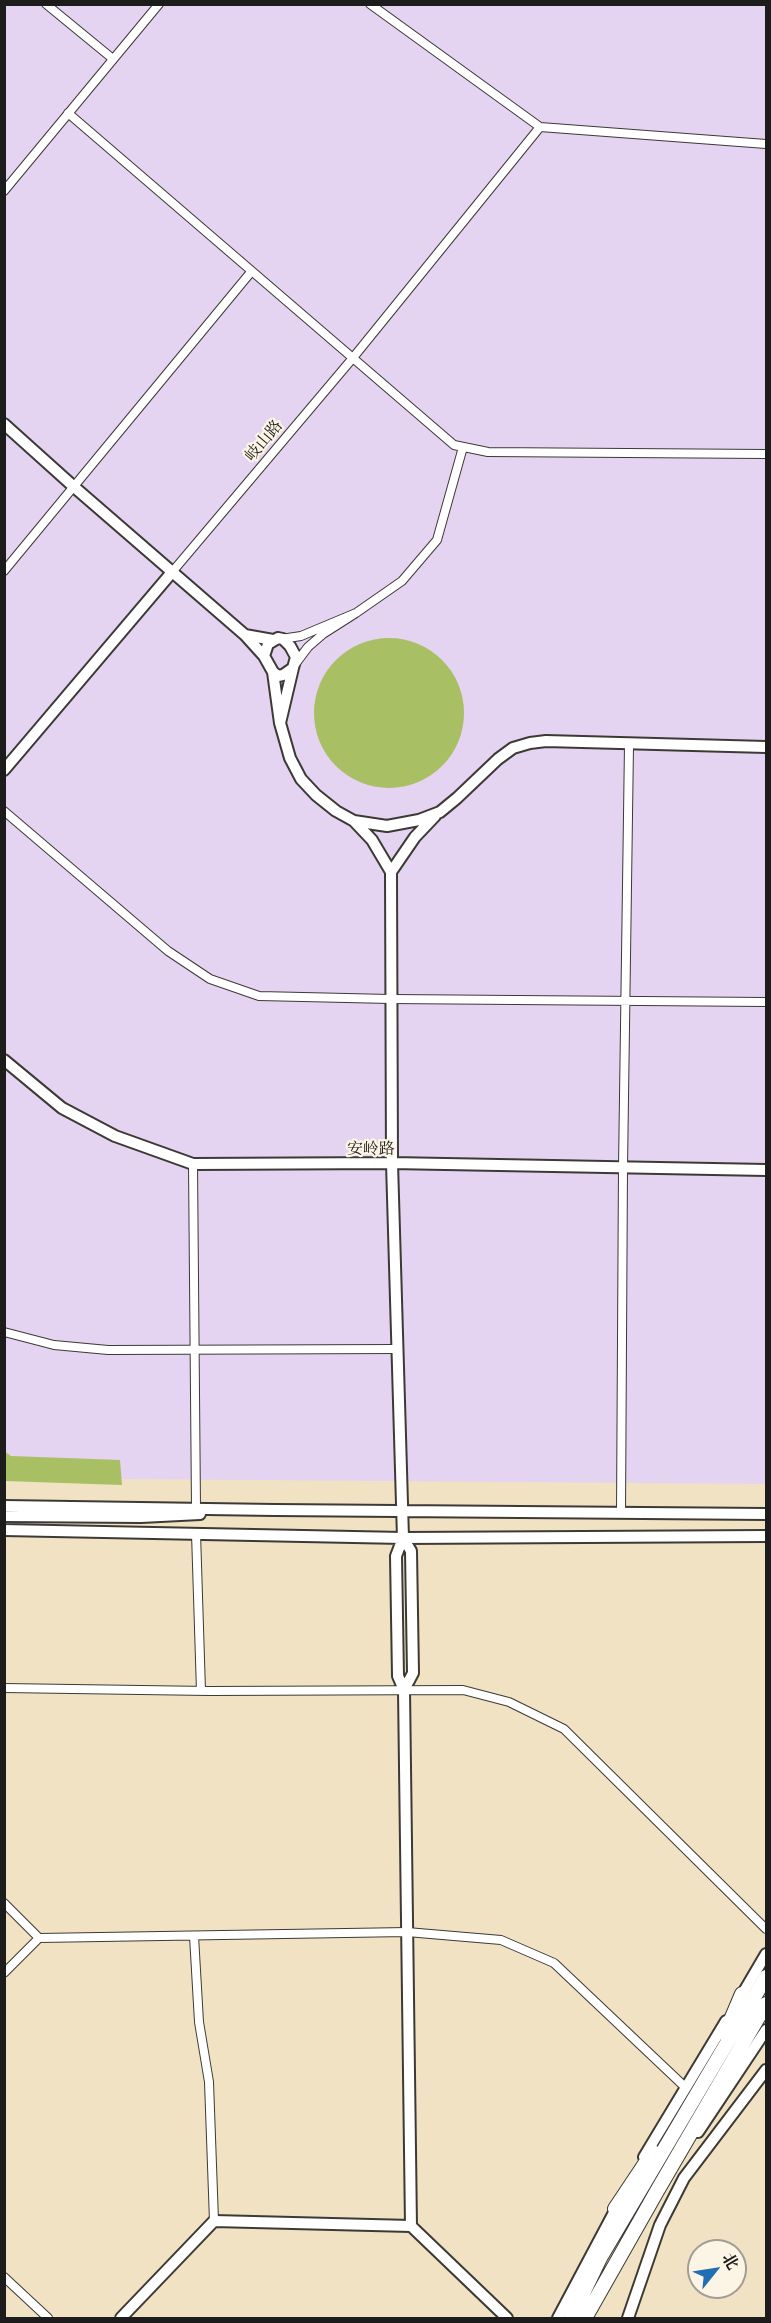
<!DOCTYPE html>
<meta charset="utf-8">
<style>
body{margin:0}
#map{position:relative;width:771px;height:2323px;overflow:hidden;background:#f0e2c3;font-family:"Libre Caslon Text","Noto Serif SC",serif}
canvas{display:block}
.frame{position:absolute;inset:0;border:6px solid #1c1c1c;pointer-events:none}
.north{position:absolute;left:687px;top:2239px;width:60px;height:60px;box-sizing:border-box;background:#fcf5e5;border:2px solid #a29e95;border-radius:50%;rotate:60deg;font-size:16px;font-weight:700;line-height:24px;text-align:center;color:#1c1c1c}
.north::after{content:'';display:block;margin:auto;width:21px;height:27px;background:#1f6fb2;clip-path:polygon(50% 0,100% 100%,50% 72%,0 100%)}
</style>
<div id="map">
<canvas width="771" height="2323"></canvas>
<div class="frame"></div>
<div class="north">北</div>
</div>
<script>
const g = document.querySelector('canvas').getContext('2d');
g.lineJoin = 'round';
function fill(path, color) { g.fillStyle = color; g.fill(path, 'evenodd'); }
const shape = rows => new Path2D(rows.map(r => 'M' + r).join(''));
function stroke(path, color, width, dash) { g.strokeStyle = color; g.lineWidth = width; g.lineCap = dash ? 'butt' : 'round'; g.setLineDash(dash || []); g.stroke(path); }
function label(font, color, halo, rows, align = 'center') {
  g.font = font + ' "Libre Caslon Text","Noto Serif SC",serif'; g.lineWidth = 4.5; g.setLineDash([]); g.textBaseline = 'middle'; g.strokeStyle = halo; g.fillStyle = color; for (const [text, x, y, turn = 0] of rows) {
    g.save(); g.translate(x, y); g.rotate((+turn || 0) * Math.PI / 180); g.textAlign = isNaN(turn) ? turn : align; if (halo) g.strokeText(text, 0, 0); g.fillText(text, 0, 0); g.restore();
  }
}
fill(shape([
 [5,5,766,5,766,1484,5,1478]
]), '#e4d3f1');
fill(shape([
 '314 713a75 75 0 1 1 150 0a75 75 0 1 1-150 0Z',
 [4,1451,11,1456,120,1460,122,1485,5,1481]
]), '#a9bf64');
const street = shape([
 [46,4,113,59],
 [370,4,540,127,766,144],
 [68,113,454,445,488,452,766,454],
 [4,191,159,4],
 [4,571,251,272],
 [173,571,352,359,540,127],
 [356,613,402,581,437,540,463,447],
 [281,639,301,636,356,613,323,634,308,647,296,663],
 [4,811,168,951,210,979,259,996,390,999,766,1002],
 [193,1164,196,1508],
 [4,1332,54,1345,108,1350,397,1349],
 [621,1513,623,1167,629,745],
 [196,1533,201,1691],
 [4,1688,209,1691,463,1690,509,1702,564,1729,766,1929],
 [4,1903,39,1938,407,1932,501,1940,554,1963,685,2087],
 [194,1936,199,2022,209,2082,214,2221],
 [4,1973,39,1938],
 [4,2277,48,2318]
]);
const secondary = shape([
 [4,424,73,486,245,635],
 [278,638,283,639,290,646,296,657,293,668,283,675,278,676,273,672,264,656,268,644,278,638],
 [264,656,245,635,273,640],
 [273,672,280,723,293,668],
 [280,723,290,758,301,779,316,795,336,811,354,821,387,826,419,820,440,812,457,798,498,759,513,748,530,743,546,741,766,747],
 [4,770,173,571],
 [354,821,372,840,391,872,415,837,435,816],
 [391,872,392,1163,403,1538,396,1556,398,1676,404,1690,411,2226],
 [4,1060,62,1108,115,1136,193,1164,392,1163,766,1170],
 [4,1506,275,1510,766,1514],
 [4,1516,141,1517,200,1514],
 [4,1530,403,1538,766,1536],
 [403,1538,411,1551,413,1673,404,1690],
 [739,2000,766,1954],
 [698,2132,766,2030],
 [644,2157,726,2021],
 [121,2318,214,2221,411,2226,507,2318],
 [558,2318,618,2205],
 [628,2318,660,2225,684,2178,766,2070]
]);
const highway = shape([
 [725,2034,742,1994],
 [615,2209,653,2152],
 [571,2318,600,2258,766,1977],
 [585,2318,657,2191,766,2004]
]);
stroke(street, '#3c3a35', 10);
stroke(secondary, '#3c3a35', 14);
stroke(highway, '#3c3a35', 16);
stroke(street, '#fff', 8);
stroke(secondary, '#fff', 10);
stroke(highway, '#fff', 14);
label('16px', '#1c1c1c', '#fcf5e5', [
 ["岐山路",264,441,-50],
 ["安岭路",371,1149]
]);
</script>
